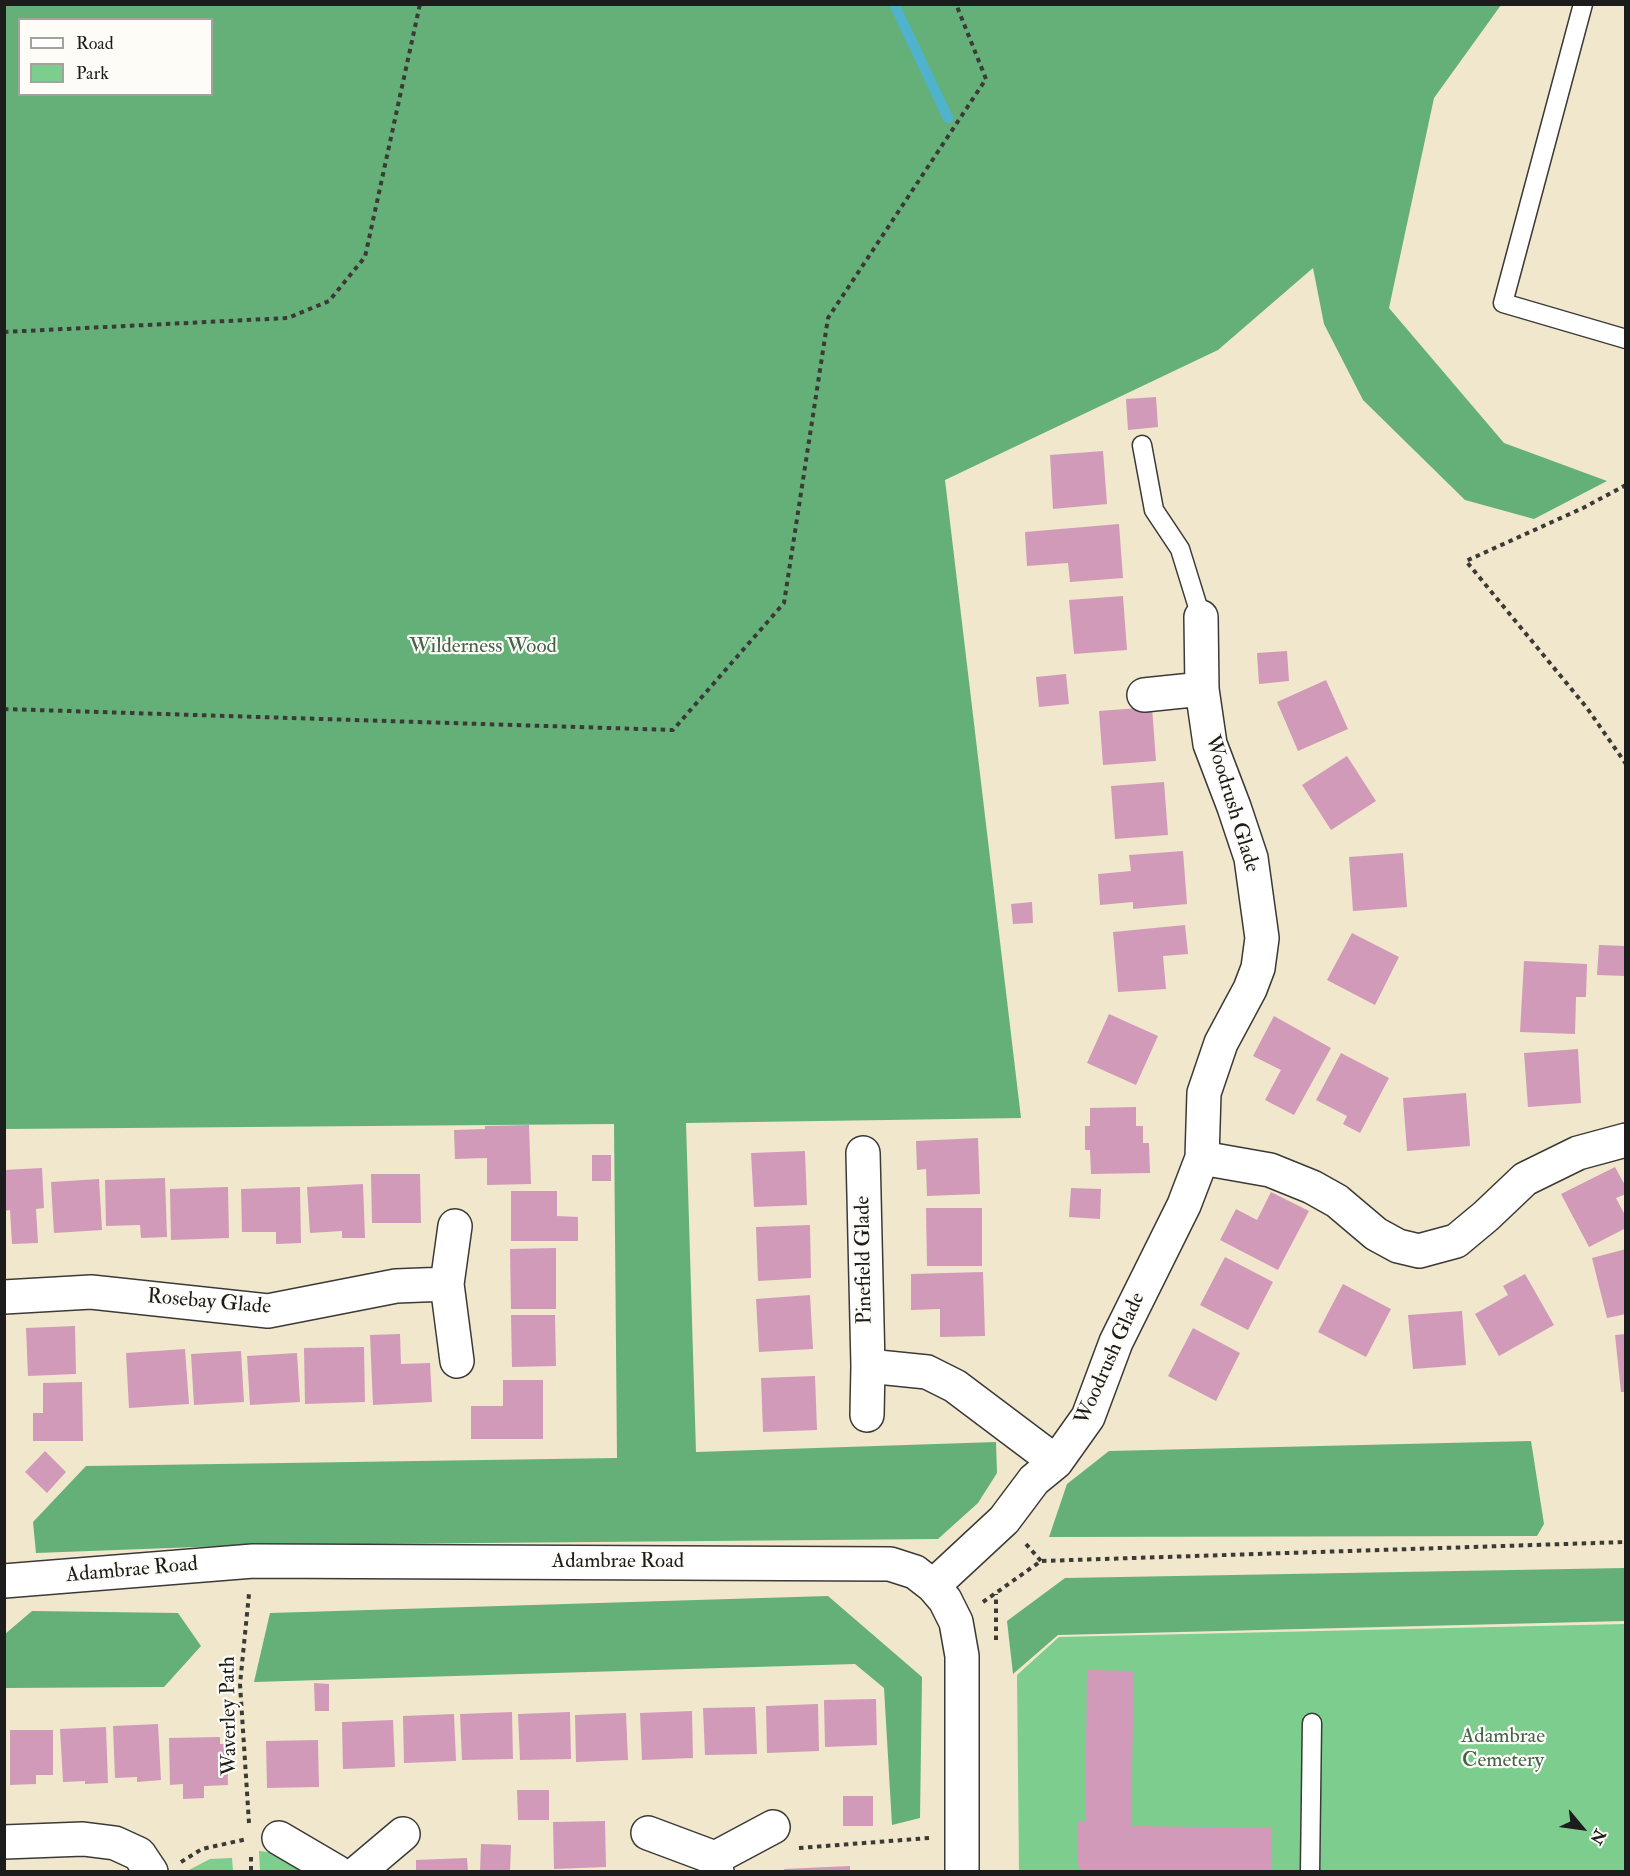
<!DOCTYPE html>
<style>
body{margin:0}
#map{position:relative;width:1630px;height:1876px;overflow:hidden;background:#f0e7cd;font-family:"IM FELL Double Pica",serif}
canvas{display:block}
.frame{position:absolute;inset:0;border:6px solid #1c1c1c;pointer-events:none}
.legend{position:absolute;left:18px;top:18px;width:195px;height:78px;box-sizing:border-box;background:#fdfcf7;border:2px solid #a3a29f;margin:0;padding:8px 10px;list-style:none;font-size:18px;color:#1c1c1c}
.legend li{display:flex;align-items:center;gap:12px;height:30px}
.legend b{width:30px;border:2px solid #a3a29f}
.north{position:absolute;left:1552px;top:1798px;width:60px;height:60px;-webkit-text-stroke:4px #fdfcf7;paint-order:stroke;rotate:119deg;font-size:16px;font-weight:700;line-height:24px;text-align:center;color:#1c1c1c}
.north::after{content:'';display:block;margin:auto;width:21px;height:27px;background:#1c1c1c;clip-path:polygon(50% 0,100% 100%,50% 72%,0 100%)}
</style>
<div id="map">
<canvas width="1630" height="1876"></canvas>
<div class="frame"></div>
<ul class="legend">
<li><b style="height:8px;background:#fff"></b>Road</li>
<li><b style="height:16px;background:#7ccd8e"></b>Park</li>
</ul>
<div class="north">N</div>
</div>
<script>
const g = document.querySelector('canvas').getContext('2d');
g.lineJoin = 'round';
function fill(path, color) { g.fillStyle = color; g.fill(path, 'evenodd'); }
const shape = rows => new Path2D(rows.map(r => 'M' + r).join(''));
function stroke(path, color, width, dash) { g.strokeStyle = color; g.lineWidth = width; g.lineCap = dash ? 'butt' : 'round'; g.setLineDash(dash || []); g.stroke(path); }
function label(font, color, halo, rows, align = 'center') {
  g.font = font + ' "IM FELL Double Pica",serif'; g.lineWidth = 4.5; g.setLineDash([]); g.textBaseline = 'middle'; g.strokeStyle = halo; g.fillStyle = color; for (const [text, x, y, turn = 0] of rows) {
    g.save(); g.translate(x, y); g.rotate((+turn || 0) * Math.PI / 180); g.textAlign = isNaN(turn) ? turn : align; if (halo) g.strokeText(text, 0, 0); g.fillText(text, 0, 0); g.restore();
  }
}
fill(shape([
 [1625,1624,1625,1871,1019,1871,1017,1675,1059,1637],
 [259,1851,277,1853,306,1871,260,1871],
 [232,1858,233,1871,187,1871,210,1859]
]), '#7ccd8e');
fill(shape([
 [4,5,1501,5,1434,98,1389,308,1504,443,1607,481,1534,519,1465,500,1363,400,1324,324,1313,268,1218,350,945,480,1021,1118,686,1123,696,1452,996,1442,997,1473,978,1503,938,1539,251,1545,36,1553,33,1522,86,1466,617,1458,614,1124,5,1129],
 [20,20,212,20,212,94,20,94],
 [1531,1441,1544,1524,1537,1536,1049,1537,1067,1484,1109,1451],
 [1625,1568,1625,1621,1058,1635,1013,1674,1007,1621,1065,1578],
 [828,1596,922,1677,920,1818,892,1825,884,1688,855,1664,254,1682,270,1613],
 [32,1611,178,1613,201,1646,164,1687,5,1688,5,1634]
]), '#65b079');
stroke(shape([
 [894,4,948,118]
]), '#50b3ce', 10);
fill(shape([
 [1156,397,1158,427,1128,430,1126,399],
 [1103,451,1107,504,1053,509,1050,455],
 [1119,524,1123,578,1070,582,1068,563,1027,566,1025,532],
 [1123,596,1127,650,1074,654,1069,600],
 [1287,651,1289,681,1259,684,1257,653],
 [1066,674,1069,704,1039,707,1036,677],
 [1326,680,1348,729,1298,751,1277,702],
 [1152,707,1156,761,1103,765,1099,711],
 [1347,756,1376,801,1331,830,1302,785],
 [1164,782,1168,835,1115,839,1111,786],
 [1183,851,1187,904,1133,909,1133,902,1100,905,1098,874,1131,871,1129,855],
 [1403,853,1407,907,1353,911,1349,857],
 [1032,902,1033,923,1013,924,1011,904],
 [1185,925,1188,954,1163,956,1166,989,1118,992,1113,932],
 [1352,933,1399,957,1375,1005,1327,980],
 [1599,945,1626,946,1626,976,1597,975],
 [1524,961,1587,964,1586,997,1576,997,1575,1034,1520,1032],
 [1109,1014,1158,1036,1136,1085,1087,1063],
 [1274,1016,1331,1048,1294,1115,1265,1100,1281,1070,1253,1056],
 [1578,1049,1581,1103,1528,1107,1524,1053],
 [1341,1053,1389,1078,1360,1133,1343,1124,1347,1116,1316,1100],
 [1466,1093,1470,1146,1407,1151,1403,1098],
 [1136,1107,1136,1126,1143,1126,1143,1143,1149,1143,1150,1173,1091,1174,1090,1150,1085,1150,1085,1126,1090,1126,1090,1108],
 [529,1125,531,1184,487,1185,487,1158,455,1159,454,1130,485,1129,485,1126],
 [978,1138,980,1194,927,1196,926,1169,917,1170,916,1141],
 [805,1151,807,1205,754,1207,751,1153],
 [592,1155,611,1155,611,1181,592,1181],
 [1615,1167,1626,1187,1626,1194,1616,1198,1626,1217,1626,1228,1589,1247,1561,1194],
 [42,1168,44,1208,36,1209,38,1243,12,1244,10,1210,4,1211,4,1170],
 [371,1174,420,1174,421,1223,372,1223],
 [165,1178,167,1237,141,1238,140,1225,106,1226,105,1180],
 [99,1179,102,1230,54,1233,51,1182],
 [363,1184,365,1238,342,1238,342,1231,310,1233,307,1187],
 [228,1187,229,1238,171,1240,170,1189],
 [300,1187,301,1243,276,1244,276,1232,242,1232,241,1189],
 [1071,1188,1101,1189,1100,1219,1069,1217],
 [511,1191,557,1191,557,1216,578,1217,578,1241,511,1241],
 [1271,1192,1309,1211,1278,1270,1220,1240,1236,1209,1257,1220],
 [926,1208,982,1208,982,1266,927,1266],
 [810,1225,811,1278,758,1281,756,1227],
 [556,1248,556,1309,511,1309,510,1249],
 [1626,1249,1626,1314,1607,1318,1592,1258],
 [1225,1257,1273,1282,1248,1330,1200,1305],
 [983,1272,985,1336,940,1337,940,1309,911,1310,911,1274],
 [1525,1274,1554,1325,1499,1356,1475,1314,1508,1295,1503,1286],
 [1343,1284,1391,1309,1366,1357,1318,1332],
 [810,1295,813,1349,759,1352,756,1299],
 [1462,1311,1466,1365,1413,1369,1408,1315],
 [511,1315,555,1315,556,1366,512,1367],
 [75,1326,76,1374,28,1376,26,1328],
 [1193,1328,1240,1353,1216,1401,1168,1376],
 [400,1334,401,1364,430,1363,432,1402,373,1405,370,1335],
 [1626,1334,1626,1392,1621,1392,1615,1335],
 [364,1347,365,1402,305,1404,304,1348],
 [185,1349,189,1404,129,1408,126,1353],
 [241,1351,244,1402,194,1405,191,1354],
 [297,1353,300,1402,250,1405,247,1356],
 [815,1376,817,1430,763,1432,761,1378],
 [503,1380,543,1380,543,1439,471,1439,471,1406,503,1406],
 [82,1382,83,1441,33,1441,33,1413,43,1413,43,1383],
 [45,1451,66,1472,47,1493,25,1472],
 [1087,1670,1134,1671,1131,1826,1272,1828,1272,1872,1084,1872,1078,1866,1078,1821,1085,1821],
 [314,1683,329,1684,329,1711,315,1711],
 [876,1699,877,1745,825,1747,824,1700],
 [818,1704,819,1751,767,1753,766,1706],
 [755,1707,757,1754,705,1755,703,1708],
 [692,1711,693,1758,642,1760,640,1713],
 [512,1712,513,1759,462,1760,460,1714],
 [570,1712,571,1759,520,1760,518,1714],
 [626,1713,628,1760,576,1762,575,1715],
 [454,1714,456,1761,404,1763,403,1716],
 [393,1720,395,1767,343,1769,342,1722],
 [158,1724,161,1780,137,1782,137,1777,115,1778,113,1726],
 [106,1727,108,1783,85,1784,85,1781,63,1782,60,1729],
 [10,1730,53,1730,53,1775,36,1775,36,1784,10,1785],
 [220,1737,220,1744,227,1744,228,1785,204,1786,204,1798,183,1799,183,1784,170,1785,169,1738],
 [318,1740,319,1787,267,1788,266,1741],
 [517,1790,549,1790,549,1820,518,1820],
 [843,1796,873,1796,873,1826,843,1826],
 [605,1821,606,1867,554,1869,553,1822],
 [481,1844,511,1845,510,1872,480,1872],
 [467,1858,468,1872,416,1872,416,1860],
 [850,1866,850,1872,785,1872,784,1869]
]), '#d29ab9');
const service = shape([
 [1583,4,1503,303,1626,339],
 [1142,445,1154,510,1180,549,1201,617],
 [1310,1872,1312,1723]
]);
const minor = shape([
 [1201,617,1202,689],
 [863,1153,868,1366],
 [1202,1158,1270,1170,1312,1187,1337,1201,1376,1234,1398,1246,1419,1251,1456,1241,1486,1216,1525,1179,1578,1153,1626,1140],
 [447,1284,455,1226],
 [4,1297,91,1292,268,1311,396,1286,447,1284,457,1361],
 [867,1415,868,1366,927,1372,955,1386,1056,1462],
 [4,1581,253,1561,890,1564,915,1572,933,1586,945,1600,956,1622,962,1656,962,1872],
 [933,1586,1004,1520,1034,1480,1056,1462,1088,1417,1116,1342,1184,1205,1202,1158,1204,1093,1221,1043,1250,989,1258,968,1262,938,1251,858,1234,807,1210,744,1202,689,1144,695],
 [648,1833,715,1858,717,1872],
 [279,1838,337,1872],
 [4,1842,83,1839,115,1843,139,1854,151,1872],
 [715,1858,773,1827],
 [358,1872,403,1834]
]);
stroke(service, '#3c3a37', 21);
stroke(minor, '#3c3a37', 36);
stroke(shape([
 [4,332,288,318,329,301,365,257,420,4],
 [1626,485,1583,508,1466,561,1587,708,1626,764],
 [4,709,673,730,784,603,828,318,986,79,956,4],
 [1026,1544,1041,1561],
 [983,1602,1041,1561,1626,1542],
 [996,1640,996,1594],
 [249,1823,240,1684,249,1594],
 [799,1848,929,1838],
 [251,1857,251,1872],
 [181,1862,202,1849,247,1839]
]), '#3c3a37', 4, [4.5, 4.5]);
stroke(service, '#fff', 18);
stroke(minor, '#fff', 33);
label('21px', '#42634a', '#fdfcf7', [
 ["Wilderness Wood",483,647],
 ["Adambrae",1503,1737],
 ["Cemetery",1503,1761]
]);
label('21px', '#1c1c1c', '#fdfcf7', [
 ["Woodrush Glade",1231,804,73],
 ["Pinefield Glade",865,1260,-91],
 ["Rosebay Glade",209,1303,5],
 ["Woodrush Glade",1111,1359,-66],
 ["Adambrae Road",618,1562],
 ["Adambrae Road",132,1571,-5],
 ["Waverley Path",230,1716,-91]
]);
</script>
